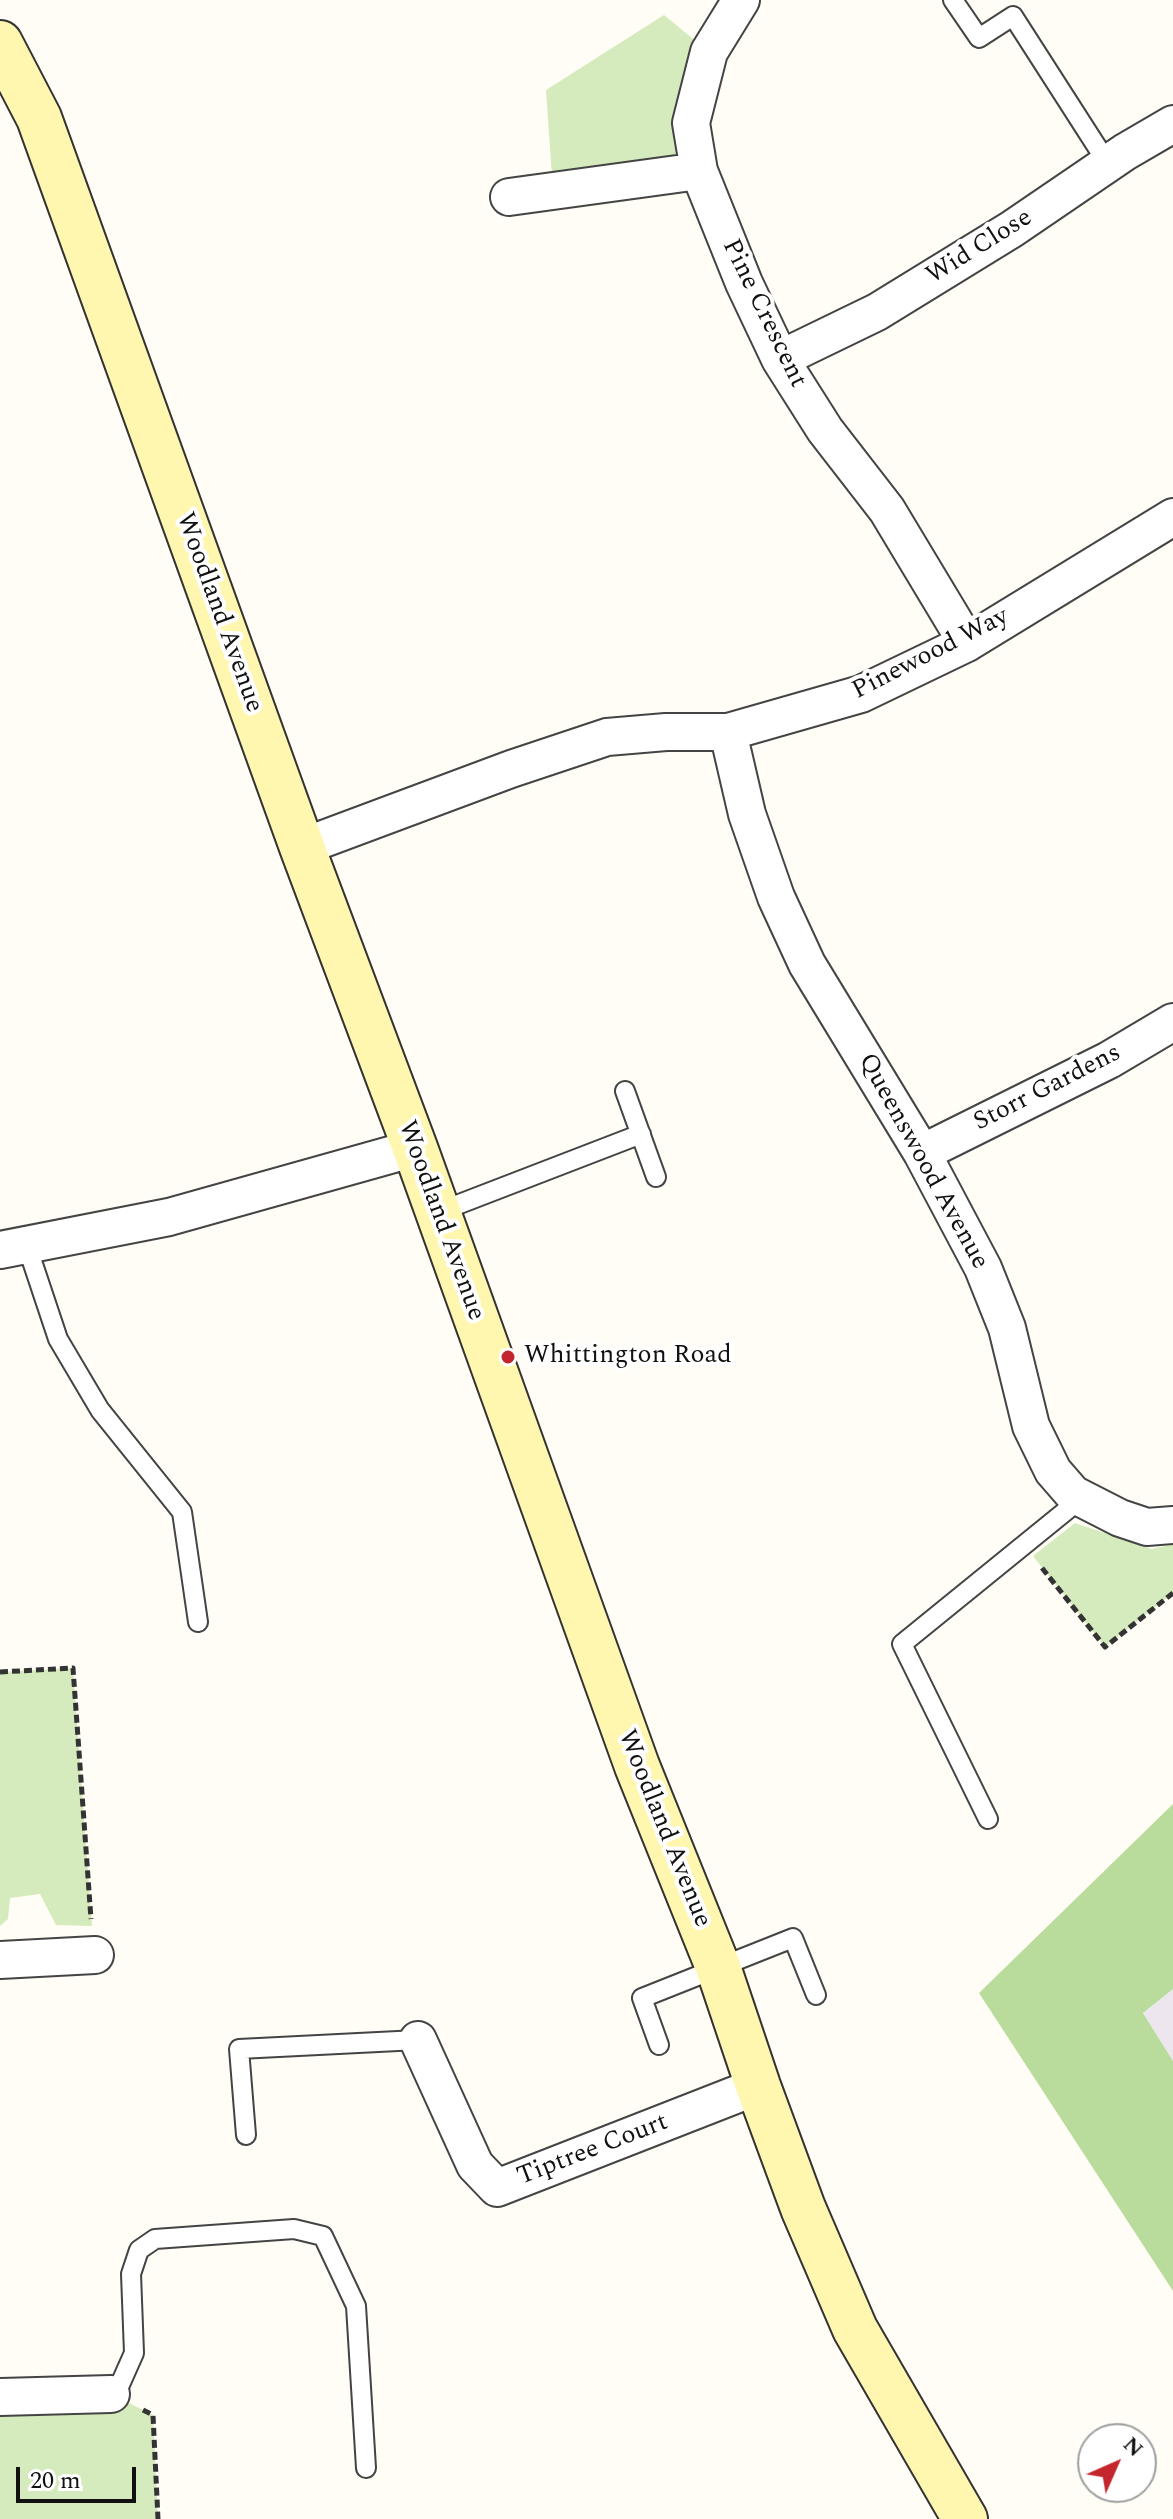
<!DOCTYPE html>
<style>
body{margin:0}
#map{position:relative;width:1173px;height:2519px;overflow:hidden;background:#fffdf5;font-family:Spectral,serif}
canvas{display:block}
.north{position:absolute;left:1077px;top:2423px;width:80px;height:80px;box-sizing:border-box;background:#fff;border:2px solid #a0a0a0;border-radius:50%;rotate:45deg;font-size:22px;font-weight:700;line-height:32px;text-align:center;color:#111}
.north::after{content:'';display:block;margin:auto;width:28px;height:36px;background:#c4262e;clip-path:polygon(50% 0,100% 100%,50% 72%,0 100%)}
.scale{position:absolute;left:16px;top:2467px;width:120px;height:36px;box-sizing:border-box;border:4px solid #111;border-top:0;padding-left:10px;font-size:24px;line-height:28px;white-space:nowrap;color:#111;-webkit-text-stroke:6px #fff;paint-order:stroke}
</style>
<div id="map">
<canvas width="1173" height="2519"></canvas>
<div class="north">N</div>
<div class="scale">20 m</div>
</div>
<script>
const g = document.querySelector('canvas').getContext('2d');
g.lineJoin = 'round';
function fill(path, color) { g.fillStyle = color; g.fill(path, 'evenodd'); }
const shape = rows => new Path2D(rows.map(r => 'M' + r).join(''));
function stroke(path, color, width, dash) { g.strokeStyle = color; g.lineWidth = width; g.lineCap = dash ? 'butt' : 'round'; g.setLineDash(dash || []); g.stroke(path); }
function label(font, color, halo, rows, align = 'center') {
  g.font = font + ' Spectral,serif'; g.lineWidth = 8; g.setLineDash([]); g.textBaseline = 'middle'; g.strokeStyle = halo; g.fillStyle = color; for (const [text, x, y, turn = 0] of rows) {
    g.save(); g.translate(x, y); g.rotate((+turn || 0) * Math.PI / 180); g.textAlign = isNaN(turn) ? turn : align; if (halo) g.strokeText(text, 0, 0); g.fillText(text, 0, 0); g.restore();
  }
}
fill(shape([
 [1173,1989,1173,2061,1143,2013]
]), '#eee6ef');
fill(shape([
 [664,15,709,52,699,171,553,191,546,90],
 [1075,1523,1152,1549,1173,1544,1173,1593,1105,1647,1033,1556],
 [73,1668,92,1926,56,1925,40,1894,10,1898,8,1919,0,1926,0,1672],
 [0,2394,111,2394,153,2415,158,2519,0,2519]
]), '#d5ebbd');
fill(shape([
 [1173,1804,1173,1989,1143,2013,1173,2061,1173,2291,979,1993]
]), '#b9dc9c');
const lane = shape([
 [953,0,979,38,1013,16,1108,164],
 [625,1091,656,1177],
 [436,1213,641,1134],
 [27,1246,58,1339,100,1410,182,1512,198,1622],
 [988,1819,902,1644,1083,1497],
 [659,2045,642,1998,793,1938,816,1995],
 [246,2135,239,2049,418,2040],
 [111,2394,118,2389,134,2353,131,2274,139,2250,155,2239,294,2229,323,2236,356,2306,366,2468]
]);
const street = shape([
 [741,0,709,52,691,123,699,171,744,283,780,359,825,430,887,510,967,643],
 [509,197,699,171],
 [780,359,877,312,1012,229,1125,152,1173,124],
 [728,732,747,814,776,897,807,964,922,1153,983,1268,1007,1328,1031,1426,1053,1471,1073,1494,1120,1518,1147,1527,1173,1525],
 [302,847,511,769,607,737,666,732,728,732,861,694,967,643,1173,517],
 [922,1153,1109,1060,1173,1022],
 [0,1250,169,1217,415,1148],
 [0,1960,95,1955],
 [418,2040,475,2165,497,2188,758,2086],
 [0,2397,111,2394]
]);
const secondary = shape([
 [0,43,39,118,302,847,415,1148,637,1766,718,1967,758,2086,803,2208,855,2329,965,2519]
]);
stroke(lane, '#444', 22);
stroke(street, '#444', 40);
stroke(secondary, '#333', 48);
stroke(shape([
 [1042,1568,1105,1647,1173,1593],
 [0,1672,73,1668,91,1919],
 [143,2410,153,2415,158,2519]
]), '#333', 5, [8, 4]);
stroke(lane, '#fff', 18);
stroke(street, '#fff', 36);
stroke(secondary, '#fff6b0', 44);
for (const [x, y, r, color] of [
 [508,1357,8,"#c4262e"]
]) { const dot = new Path2D(); dot.arc(x, y, r, 0, 2 * Math.PI); g.fillStyle = color; g.fill(dot); stroke(dot, '#fff', 3); }
label('26px', '#111', '#fff', [
 ["Wid Close",980,248,-32],
 ["Pine Crescent",763,314,64],
 ["Woodland Avenue",218,613,70],
 ["Pinewood Way",931,655,-27],
 ["Storr Gardens",1048,1089,-27],
 ["Queenswood Avenue",922,1162,61],
 ["Woodland Avenue",440,1221,70],
 ["Woodland Avenue",663,1829,68],
 ["Tiptree Court",593,2151,-21]
]);
label('26px', '#111', '#fff', [
 ["Whittington Road",524,1357]
], 'left');
</script>
